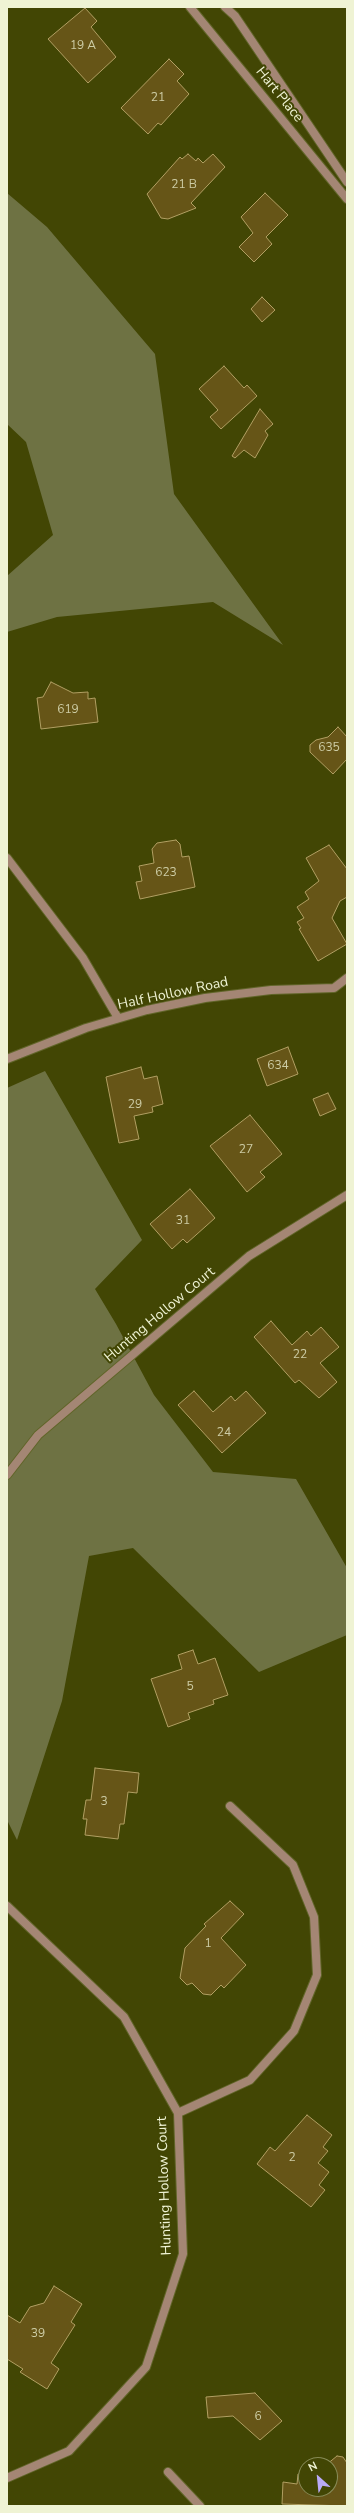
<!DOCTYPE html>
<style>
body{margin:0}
#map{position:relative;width:354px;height:2513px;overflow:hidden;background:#424604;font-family:"Nunito Sans",sans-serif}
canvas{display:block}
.frame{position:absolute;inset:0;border:8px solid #eff3d4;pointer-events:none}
.north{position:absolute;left:298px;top:2457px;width:40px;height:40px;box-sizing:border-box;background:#424604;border:1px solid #878b57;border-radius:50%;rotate:333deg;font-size:11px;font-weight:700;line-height:16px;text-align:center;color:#eff3d4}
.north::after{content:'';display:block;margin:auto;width:14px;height:18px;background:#b9aaf7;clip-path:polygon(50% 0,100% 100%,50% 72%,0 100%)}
</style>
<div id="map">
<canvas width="354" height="2513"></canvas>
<div class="frame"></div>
<div class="north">N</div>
</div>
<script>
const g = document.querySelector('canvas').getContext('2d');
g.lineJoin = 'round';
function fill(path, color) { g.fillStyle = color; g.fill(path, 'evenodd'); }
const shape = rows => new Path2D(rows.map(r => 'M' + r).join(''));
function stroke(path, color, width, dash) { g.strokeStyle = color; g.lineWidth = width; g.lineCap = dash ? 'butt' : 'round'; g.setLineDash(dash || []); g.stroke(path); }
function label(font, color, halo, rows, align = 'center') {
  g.font = font + ' "Nunito Sans",sans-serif'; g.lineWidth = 4; g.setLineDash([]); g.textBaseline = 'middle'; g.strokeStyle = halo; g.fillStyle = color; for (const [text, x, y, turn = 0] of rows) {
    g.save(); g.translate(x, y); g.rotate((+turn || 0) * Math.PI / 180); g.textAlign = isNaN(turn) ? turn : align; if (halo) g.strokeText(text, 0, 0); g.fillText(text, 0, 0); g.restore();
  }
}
fill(shape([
 [7,193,47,227,155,354,174,494,283,645,213,602,57,617,7,632,7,576,53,535,26,442,7,424],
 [45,1071,142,1240,95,1289,116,1324,154,1395,213,1472,296,1479,347,1568,347,1635,259,1672,133,1548,89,1556,62,1701,17,1840,7,1820,7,1088]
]), '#6e7243');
const building = shape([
 [85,8,97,21,91,27,116,57,88,83,48,39,85,8],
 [169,59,184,74,177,81,189,94,161,125,158,123,148,134,121,108,169,59],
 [188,154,196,161,198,158,203,163,213,154,225,167,191,203,196,208,168,219,161,218,147,194,180,157,182,159,188,154],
 [265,193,288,215,266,237,272,244,254,262,239,247,253,233,241,217,265,193],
 [262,297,275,310,262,322,251,309,262,297],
 [224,366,244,388,247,385,257,396,221,429,210,417,218,410,199,389,224,366],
 [260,409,273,424,265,431,268,435,255,458,244,450,235,458,232,456,260,409],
 [51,682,73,693,88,692,88,699,95,698,98,722,41,729,37,698,43,697,51,682],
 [338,727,347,737,347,759,333,774,310,752,310,745,316,740,328,737,338,727],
 [176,840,180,844,182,857,189,856,195,887,140,899,136,882,142,881,139,866,154,863,152,849,157,843,176,840],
 [329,845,347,869,347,897,340,901,332,918,347,944,318,961,299,929,301,928,297,922,304,918,297,907,309,899,305,892,319,881,306,858,329,845],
 [288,1047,298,1074,267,1086,257,1059,288,1047],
 [141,1067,144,1079,157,1076,163,1104,152,1107,153,1112,134,1116,139,1139,119,1143,106,1077,141,1067],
 [328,1093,336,1109,320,1116,313,1099,328,1093],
 [250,1115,282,1154,260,1172,265,1177,247,1192,210,1146,250,1115],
 [190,1189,215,1218,187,1243,183,1239,172,1249,150,1224,190,1189],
 [271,1321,292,1345,307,1331,311,1336,321,1327,339,1347,320,1363,337,1382,319,1398,299,1380,295,1383,254,1337,271,1321],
 [194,1391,213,1412,231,1396,235,1401,246,1391,266,1413,222,1453,178,1405,194,1391],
 [193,1650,198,1664,215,1658,228,1695,213,1700,214,1704,188,1713,190,1719,168,1727,151,1679,182,1669,178,1655,193,1650],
 [95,1768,139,1773,137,1793,128,1792,124,1824,120,1824,118,1839,85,1835,87,1819,83,1819,86,1800,91,1800,95,1768],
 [230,1901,244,1914,221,1938,246,1965,224,1988,221,1985,211,1995,203,1994,192,1983,187,1985,180,1978,185,1948,206,1926,204,1924,230,1901],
 [307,2115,332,2135,323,2147,328,2151,318,2163,329,2172,319,2185,325,2190,311,2207,257,2164,270,2147,275,2151,307,2115],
 [54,2286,82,2304,71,2322,75,2325,51,2363,59,2369,47,2389,20,2372,23,2369,7,2359,7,2315,20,2323,30,2307,44,2303,54,2286],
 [255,2393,282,2421,260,2440,233,2416,208,2418,206,2397,255,2393],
 [337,2456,343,2457,347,2463,347,2506,282,2504,283,2482,297,2484,298,2474,306,2475,306,2489,330,2489,330,2465,326,2465,337,2456]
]);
fill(building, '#665517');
stroke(building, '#b19f63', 1);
const service = shape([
 [7,858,83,958,118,1018]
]);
const minor = shape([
 [190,7,347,199],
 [225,7,235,16,347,182],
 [7,1475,38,1435,249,1256,347,1195],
 [7,1906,124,2017,178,2113,183,2254,146,2367,69,2451,7,2478],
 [178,2113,250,2080,294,2031,317,1975,314,1917,293,1865,230,1806],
 [168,2472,200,2506]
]);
const tertiary = shape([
 [7,1059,86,1028,147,1010,205,998,271,990,334,988,347,978]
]);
stroke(service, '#616529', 10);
stroke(minor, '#616529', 10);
stroke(tertiary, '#616529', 10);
stroke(service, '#a48674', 8);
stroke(minor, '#a48674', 8);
stroke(tertiary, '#a48674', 8);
label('12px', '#cdcca5', null, [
 ["19 A",83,46],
 ["21",158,98],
 ["21 B",184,185],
 ["619",68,710],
 ["635",329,748],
 ["623",166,873],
 ["634",278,1066],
 ["29",135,1105],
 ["27",246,1150],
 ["31",183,1221],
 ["22",300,1355],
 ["24",224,1433],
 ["5",190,1687],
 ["3",104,1802],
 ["1",208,1944],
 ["2",292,2158],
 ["39",38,2334],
 ["6",258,2417]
]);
label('14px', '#eff3d4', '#424604', [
 ["Hart Place",279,95,51],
 ["Half Hollow Road",173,994,-12],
 ["Hunting Hollow Court",160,1315,-40],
 ["Hunting Hollow Court",165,2186,-92]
]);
</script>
